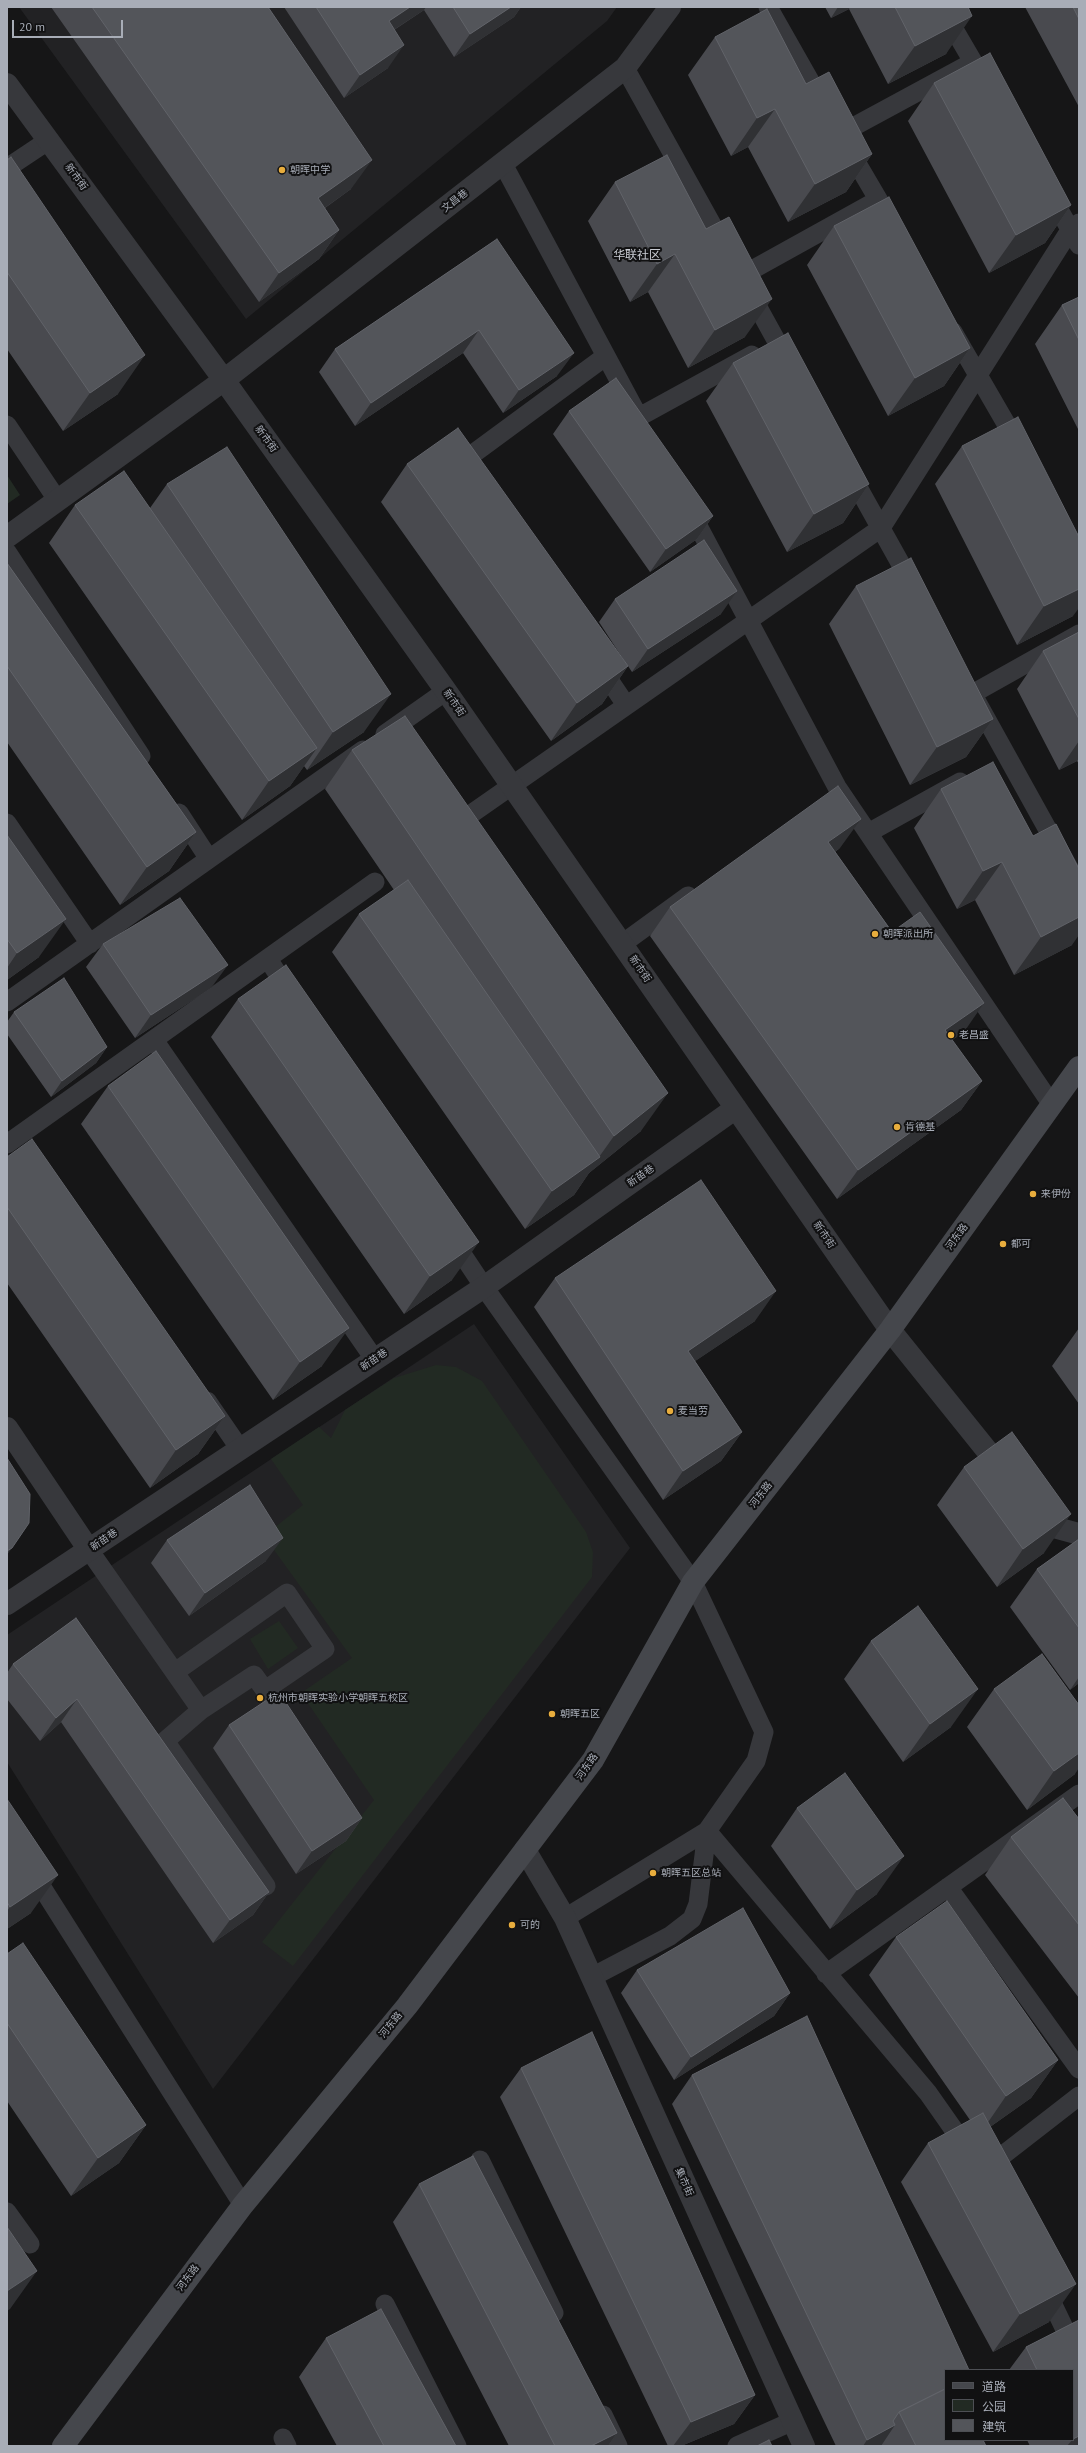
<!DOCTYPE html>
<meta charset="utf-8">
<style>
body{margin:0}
#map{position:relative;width:1086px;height:2453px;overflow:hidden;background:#161617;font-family:"PT Sans","Noto Sans SC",sans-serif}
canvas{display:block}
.frame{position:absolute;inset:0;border:8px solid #a8adb7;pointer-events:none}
.legend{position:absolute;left:944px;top:2369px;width:130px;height:72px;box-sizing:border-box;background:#111112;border:1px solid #4d4f54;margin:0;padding:5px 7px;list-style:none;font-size:12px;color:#a8adb7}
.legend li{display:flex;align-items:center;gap:8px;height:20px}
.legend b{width:20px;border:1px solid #4d4f54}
.scale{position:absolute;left:12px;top:20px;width:111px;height:18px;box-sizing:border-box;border:2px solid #a8adb7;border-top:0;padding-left:5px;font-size:12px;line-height:14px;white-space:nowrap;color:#a8adb7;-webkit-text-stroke:3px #111112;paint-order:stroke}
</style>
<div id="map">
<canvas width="1086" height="2453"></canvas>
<div class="frame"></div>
<ul class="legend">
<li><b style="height:5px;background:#45474c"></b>道路</li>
<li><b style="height:11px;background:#222a23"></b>公园</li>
<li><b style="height:11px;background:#53555a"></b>建筑</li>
</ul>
<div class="scale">20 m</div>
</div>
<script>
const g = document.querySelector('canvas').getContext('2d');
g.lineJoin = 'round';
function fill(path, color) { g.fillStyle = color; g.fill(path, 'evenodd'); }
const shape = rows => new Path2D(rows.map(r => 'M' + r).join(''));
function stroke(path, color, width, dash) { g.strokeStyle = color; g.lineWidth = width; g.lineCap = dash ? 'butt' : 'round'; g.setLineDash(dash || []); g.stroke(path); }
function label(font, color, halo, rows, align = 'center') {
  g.font = font + ' "PT Sans","Noto Sans SC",sans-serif'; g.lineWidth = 4; g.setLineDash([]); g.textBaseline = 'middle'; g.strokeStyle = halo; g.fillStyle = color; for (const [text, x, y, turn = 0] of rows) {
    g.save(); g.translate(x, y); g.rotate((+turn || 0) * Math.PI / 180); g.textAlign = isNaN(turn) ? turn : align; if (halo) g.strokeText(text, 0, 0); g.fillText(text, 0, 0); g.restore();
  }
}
fill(shape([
 [19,7,617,7,607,21,246,319],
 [474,1324,630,1548,213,2089,7,1762,7,1635]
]), '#222224');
fill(shape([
 [7,475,20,495,7,504],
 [436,1365,456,1367,482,1381,586,1532,593,1552,592,1577,293,1966,262,1942,374,1800,301,1693,352,1658,264,1536,303,1505,271,1459,319,1427,331,1438,345,1410,394,1378],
 [279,1621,298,1648,268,1669,250,1639]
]), '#222a23');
stroke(shape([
 [768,7,823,104],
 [941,7,986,84],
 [625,68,725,248],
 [840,134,973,62],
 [848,148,892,223],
 [503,164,636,412],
 [7,168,49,140],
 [1050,194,1079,245],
 [741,276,878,200],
 [749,291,788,362],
 [953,332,1019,446],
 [639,417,752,355],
 [7,425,58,501],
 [468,470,462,462,606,356],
 [850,473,913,586],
 [689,509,837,787,1052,1105],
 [7,552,141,756],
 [599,665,626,705],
 [972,694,1079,634],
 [977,702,1079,886],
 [385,734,446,691],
 [179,813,209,859],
 [7,823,90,944],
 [451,828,881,528,1070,230,1079,223],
 [868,833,960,782],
 [622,944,688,896],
 [268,959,290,993],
 [7,1002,363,750],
 [154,1040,375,1360],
 [7,1144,375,882],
 [452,1239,484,1287,693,1582,764,1732,756,1761,707,1831,565,1918],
 [207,1401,240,1449],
 [89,1550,201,1710,165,1741,266,1886],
 [175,1672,287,1593,325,1649,265,1690],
 [201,1710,254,1675,272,1700],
 [707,1831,928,2093,968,2150],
 [7,1832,243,2205],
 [948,1887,1079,2069],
 [826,1974,1079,1794],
 [592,1977,670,1936,692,1919,698,1904,707,1831],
 [480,2160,554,2313],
 [985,2169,1079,2096],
 [7,2212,30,2244],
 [1045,2288,1079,2359],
 [385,2304,457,2446],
 [603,2415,618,2446],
 [283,2438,287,2446],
 [737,2446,793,2421]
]), '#37383c', 19);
stroke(shape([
 [7,84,224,380,446,691,890,1330,1005,1473],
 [7,537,224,380,625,68,670,7],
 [7,1428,89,1550],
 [1038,1514,1046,1525,1079,1534],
 [7,1604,484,1287,736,1108],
 [525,1850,565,1918,804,2446]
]), '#37383c', 22);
stroke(shape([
 [63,2446,243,2205,407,2006,593,1760,693,1582,890,1330,1079,1067]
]), '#45474c', 22);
fill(shape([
 [51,7,268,7,351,189,325,208,339,230,319,259,259,302],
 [284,7,521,7,514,17,454,57,424,10,394,30,388,68,344,98],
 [825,7,968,7,946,54,888,84,849,9,831,18],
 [1025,7,1079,7,1079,107],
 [715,37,806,84,872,154,846,192,788,222,748,147,731,156,688,75],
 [934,83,1071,205,1045,243,989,273,908,121],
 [7,160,118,394,63,431,7,349],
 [615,182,745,337,688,368,648,292,630,302,588,221],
 [834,226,970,348,944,386,888,416,807,265],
 [497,239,557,376,503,413,463,353,355,426,319,372,335,349],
 [1079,297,1079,431,1035,344,1062,305],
 [733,363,869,484,843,523,787,552,706,401],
 [569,411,713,516,697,539,650,572,553,434],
 [962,446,1073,616,1017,645,935,484],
 [407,464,625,662,599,622,615,599,721,614,632,672,628,666,602,704,551,741,381,502],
 [167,484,364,732,307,770,304,766,290,786,242,820,49,543,75,505,150,508],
 [7,563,196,832,169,871,120,905,7,742],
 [856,586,993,719,966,757,910,785,829,624],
 [1079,632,1079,764,1077,761,1059,770,1017,689,1043,651],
 [352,750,641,1131,589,1173,574,1195,525,1229,332,952,359,914,394,890,325,789],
 [941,789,1072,945,1014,975,975,900,957,909,914,828],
 [7,835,39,957,7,980],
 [840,848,835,852,964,1032,952,1040,982,1081,961,1110,837,1199,650,936,670,907],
 [103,944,211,988,135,1038,86,967],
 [238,999,452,1280,404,1314,211,1037],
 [14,1012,107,1047,96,1063,51,1097,7,1034,7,1022],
 [108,1086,322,1366,273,1400,81,1124],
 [7,1157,225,1416,198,1454,150,1488,7,1283],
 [555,1278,755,1321,695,1361,742,1432,721,1461,663,1500,534,1307],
 [1079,1328,1079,1404,1052,1366],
 [964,1467,1044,1553,997,1587,937,1505],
 [1079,1539,1079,1683,1070,1690,1010,1607,1037,1569],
 [167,1540,266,1561,189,1616,151,1563],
 [76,1618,269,1892,253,1915,213,1943,61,1722,40,1741,7,1699,7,1673,13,1664],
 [871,1641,951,1727,903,1762,844,1679],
 [994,1689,1075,1774,1027,1810,967,1727],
 [229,1725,362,1818,346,1841,296,1874,213,1748],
 [7,1799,31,1913,7,1929],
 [797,1808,877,1894,830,1929,771,1846],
 [1079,1819,1079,1998,985,1875,1011,1837],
 [896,1937,1058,2060,1031,2098,990,2127,1049,2322,993,2352,901,2182,928,2143,970,2120,869,1975],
 [7,1954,146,2125,119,2163,71,2196,7,2101],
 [637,1970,790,1993,774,2016,674,2080,621,1993],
 [521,2068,755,2395,734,2424,681,2446,668,2446,500,2097],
 [692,2075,945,2370,986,2446,836,2446,672,2104],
 [419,2184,617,2433,608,2446,509,2446,393,2222],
 [1079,2320,1079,2446,1030,2446,1027,2440,1073,2440,1073,2370,1009,2370,1026,2347],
 [326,2338,456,2446,337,2446,299,2377]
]), '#494a4f');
fill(shape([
 [410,7,426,7,424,10,372,44,389,21],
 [511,7,521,7,514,17,454,57,470,34],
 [838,7,850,7,849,9,831,18],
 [972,16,946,54,888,84,915,46],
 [404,45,388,68,344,98,360,75],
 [775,109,748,147,731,156,757,118],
 [872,154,846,192,788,222,815,184],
 [372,160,351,189,298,227,318,198],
 [1071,205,1045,243,989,273,1016,235],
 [339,230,319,259,259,302,279,273],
 [675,254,648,292,630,302,657,264],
 [772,299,745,337,688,368,715,330],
 [479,330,463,353,355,426,371,403],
 [970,348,944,386,888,416,915,378],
 [574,353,557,376,503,413,519,390],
 [145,355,118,394,63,431,90,393],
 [869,484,843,523,787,552,814,514],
 [713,516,697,539,650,572,666,549],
 [1079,589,1079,608,1073,616,1017,645,1044,606],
 [737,591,721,614,632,672,648,649],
 [628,666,602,704,551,741,577,703],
 [391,694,364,732,307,770,333,732],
 [993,719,966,757,910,785,937,747],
 [1079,741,1079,758,1077,761,1059,770],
 [317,748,290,786,242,820,269,781],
 [861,819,840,848,808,871,828,842],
 [196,832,169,871,120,905,147,867],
 [1002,862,975,900,957,909,983,871],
 [1079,917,1079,935,1072,945,1014,975,1041,937],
 [66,919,39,957,7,980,7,968,17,953],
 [228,965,211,988,135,1038,151,1015],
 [984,1003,964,1032,925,1059,945,1030],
 [107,1047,96,1063,51,1097,62,1081],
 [982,1081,961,1110,837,1199,858,1170],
 [668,1093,641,1131,589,1173,574,1195,525,1229,552,1191,599,1157,614,1136],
 [479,1242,452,1280,404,1314,430,1276],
 [776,1291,755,1321,667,1380,688,1351],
 [349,1328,322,1366,273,1400,300,1362],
 [225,1416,198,1454,150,1488,176,1450],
 [742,1432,721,1461,663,1500,683,1471],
 [1071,1514,1044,1553,997,1587,1023,1549],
 [29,1523,7,1555,7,1551],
 [283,1538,266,1561,189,1616,205,1593],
 [1079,1677,1079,1683,1070,1690],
 [978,1689,951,1727,903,1762,930,1724],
 [77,1699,61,1722,40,1741,56,1718],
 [1079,1753,1079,1768,1075,1774,1027,1810,1054,1771],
 [362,1818,346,1841,296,1874,312,1851],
 [904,1856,877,1894,830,1929,857,1890],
 [58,1875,31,1913,7,1929,7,1911,10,1907],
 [269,1892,253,1915,213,1943,230,1920],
 [790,1993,774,2016,674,2080,691,2057],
 [1058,2060,1031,2098,980,2134,1006,2096],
 [146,2125,119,2163,71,2196,98,2158],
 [37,2271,10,2309,7,2311,7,2291],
 [1076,2284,1049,2322,993,2352,1020,2314],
 [755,2395,734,2424,681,2446,673,2446,691,2422],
 [895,2425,881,2446,863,2446,867,2440],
 [617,2433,608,2446,591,2446],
 [1079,2436,1079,2446,1067,2446,1072,2440,1073,2440,1073,2439]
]), '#303134');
const building = shape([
 [92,7,268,7,372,160,318,198,339,230,279,273,92,7],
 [316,7,410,7,389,21,404,45,360,75,316,7],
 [453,7,511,7,470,34,453,7],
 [895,7,968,7,972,16,915,46,895,7],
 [1073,7,1079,7,1079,19,1073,7],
 [767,9,806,84,829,72,872,154,815,184,775,109,757,118,715,37,767,9],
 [990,53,1071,205,1016,235,934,83,990,53],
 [667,155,706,229,729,217,772,299,715,330,675,254,657,264,615,182,667,155],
 [11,157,145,355,90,393,7,272,7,160,11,157],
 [889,197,970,348,915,378,834,226,889,197],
 [497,239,574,353,519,390,479,330,371,403,335,349,497,239],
 [1079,297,1079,340,1062,305,1079,297],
 [788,333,869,484,814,514,733,363,788,333],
 [616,378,713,516,666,549,569,411,616,378],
 [1018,417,1079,537,1079,589,1044,606,962,446,1018,417],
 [458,428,628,666,577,703,407,464,458,428],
 [227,447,391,694,333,732,167,484,227,447],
 [124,471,317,748,269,781,75,505,124,471],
 [704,540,737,591,648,649,615,599,704,540],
 [911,558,993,719,937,747,856,586,911,558],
 [7,563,196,832,147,867,7,666,7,563],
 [1079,632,1079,719,1043,651,1079,632],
 [405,716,668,1093,614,1136,352,750,405,716],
 [993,762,1033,836,1056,824,1079,869,1079,917,1041,937,1002,862,983,871,941,789,993,762],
 [838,786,861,819,828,842,892,932,920,912,984,1003,945,1030,982,1081,858,1170,670,907,838,786],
 [7,835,66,919,17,953,7,939,7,835],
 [408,880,600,1157,552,1191,359,914,408,880],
 [180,898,228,965,151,1015,103,944,180,898],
 [286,965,479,1242,430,1276,238,999,286,965],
 [64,978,107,1047,62,1081,14,1012,64,978],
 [156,1051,349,1328,300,1362,108,1086,156,1051],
 [32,1139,225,1416,176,1450,7,1207,7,1157,32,1139],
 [701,1180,776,1291,688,1351,742,1432,683,1471,555,1278,701,1180],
 [1012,1432,1071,1514,1023,1549,964,1467,1012,1432],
 [7,1458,30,1494,29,1523,12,1548,7,1551,7,1458],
 [250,1485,283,1538,205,1593,167,1540,250,1485],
 [1079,1539,1079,1628,1037,1569,1079,1539],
 [918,1606,978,1689,930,1724,871,1641,918,1606],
 [76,1618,269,1892,230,1920,77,1699,56,1718,13,1664,76,1618],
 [1042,1654,1079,1705,1079,1753,1054,1771,994,1689,1042,1654],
 [279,1692,362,1818,312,1851,229,1725,279,1692],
 [845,1773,904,1856,857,1890,797,1808,845,1773],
 [1063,1798,1079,1819,1079,1925,1011,1837,1063,1798],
 [7,1799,58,1875,10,1907,7,1902,7,1799],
 [947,1901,1058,2060,1006,2096,896,1937,947,1901],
 [743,1908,790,1993,691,2057,637,1970,743,1908],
 [23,1943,146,2125,98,2158,7,2023,7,1954,23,1943],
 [807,2016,969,2370,945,2370,945,2389,899,2412,893,2421,895,2425,867,2440,692,2075,807,2016],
 [592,2032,755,2395,691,2422,521,2068,592,2032],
 [983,2113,1076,2284,1020,2314,928,2143,983,2113],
 [473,2156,617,2433,591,2446,555,2446,419,2184,473,2156],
 [7,2227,37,2271,7,2291,7,2227],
 [381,2309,456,2446,384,2446,326,2338,381,2309],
 [1079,2320,1079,2436,1073,2439,1073,2370,1037,2370,1026,2347,1079,2320],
 [945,2389,945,2440,983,2440,986,2446,916,2446,899,2412,945,2389],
 [769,2440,772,2446,757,2446,769,2440]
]);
fill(building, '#53555a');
stroke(building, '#616369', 1);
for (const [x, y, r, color] of [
 [282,170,4,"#e8ad3d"],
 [875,934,4,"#e8ad3d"],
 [951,1035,4,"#e8ad3d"],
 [897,1127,4,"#e8ad3d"],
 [1033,1194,4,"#e8ad3d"],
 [1003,1244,4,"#e8ad3d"],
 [670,1411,4,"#e8ad3d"],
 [260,1698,4,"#e8ad3d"],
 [552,1714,4,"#e8ad3d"],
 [653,1873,4,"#e8ad3d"],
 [512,1925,4,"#e8ad3d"]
]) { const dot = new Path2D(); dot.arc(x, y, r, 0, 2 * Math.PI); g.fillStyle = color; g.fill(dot); stroke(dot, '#111112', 1.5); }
label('10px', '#a8adb7', '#111112', [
 ["朝晖中学",290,170],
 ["朝晖派出所",883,934],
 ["老昌盛",959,1035],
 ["肯德基",905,1127],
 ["来伊份",1041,1194],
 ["都可",1011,1244],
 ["麦当劳",678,1411],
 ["杭州市朝晖实验小学朝晖五校区",268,1698],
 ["朝晖五区",560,1714],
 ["朝晖五区总站",661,1873],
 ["可的",520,1925]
], 'left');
label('10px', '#a8adb7', '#111112', [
 ["新市街",76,177,54],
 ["文昌巷",455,201,-38],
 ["新市街",266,439,54],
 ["新市街",454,703,55],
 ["新市街",640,969,55],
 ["新苗巷",641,1176,-35],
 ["新市街",824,1235,55],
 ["河东路",957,1237,-54],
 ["新苗巷",374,1360,-34],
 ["河东路",761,1495,-52],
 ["新苗巷",104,1540,-34],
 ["河东路",587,1767,-55],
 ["河东路",391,2025,-51],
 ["集市街",684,2182,66],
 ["河东路",188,2278,-53]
]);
label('12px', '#c9ccd3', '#111112', [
 ["华联社区",637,256]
]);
</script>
